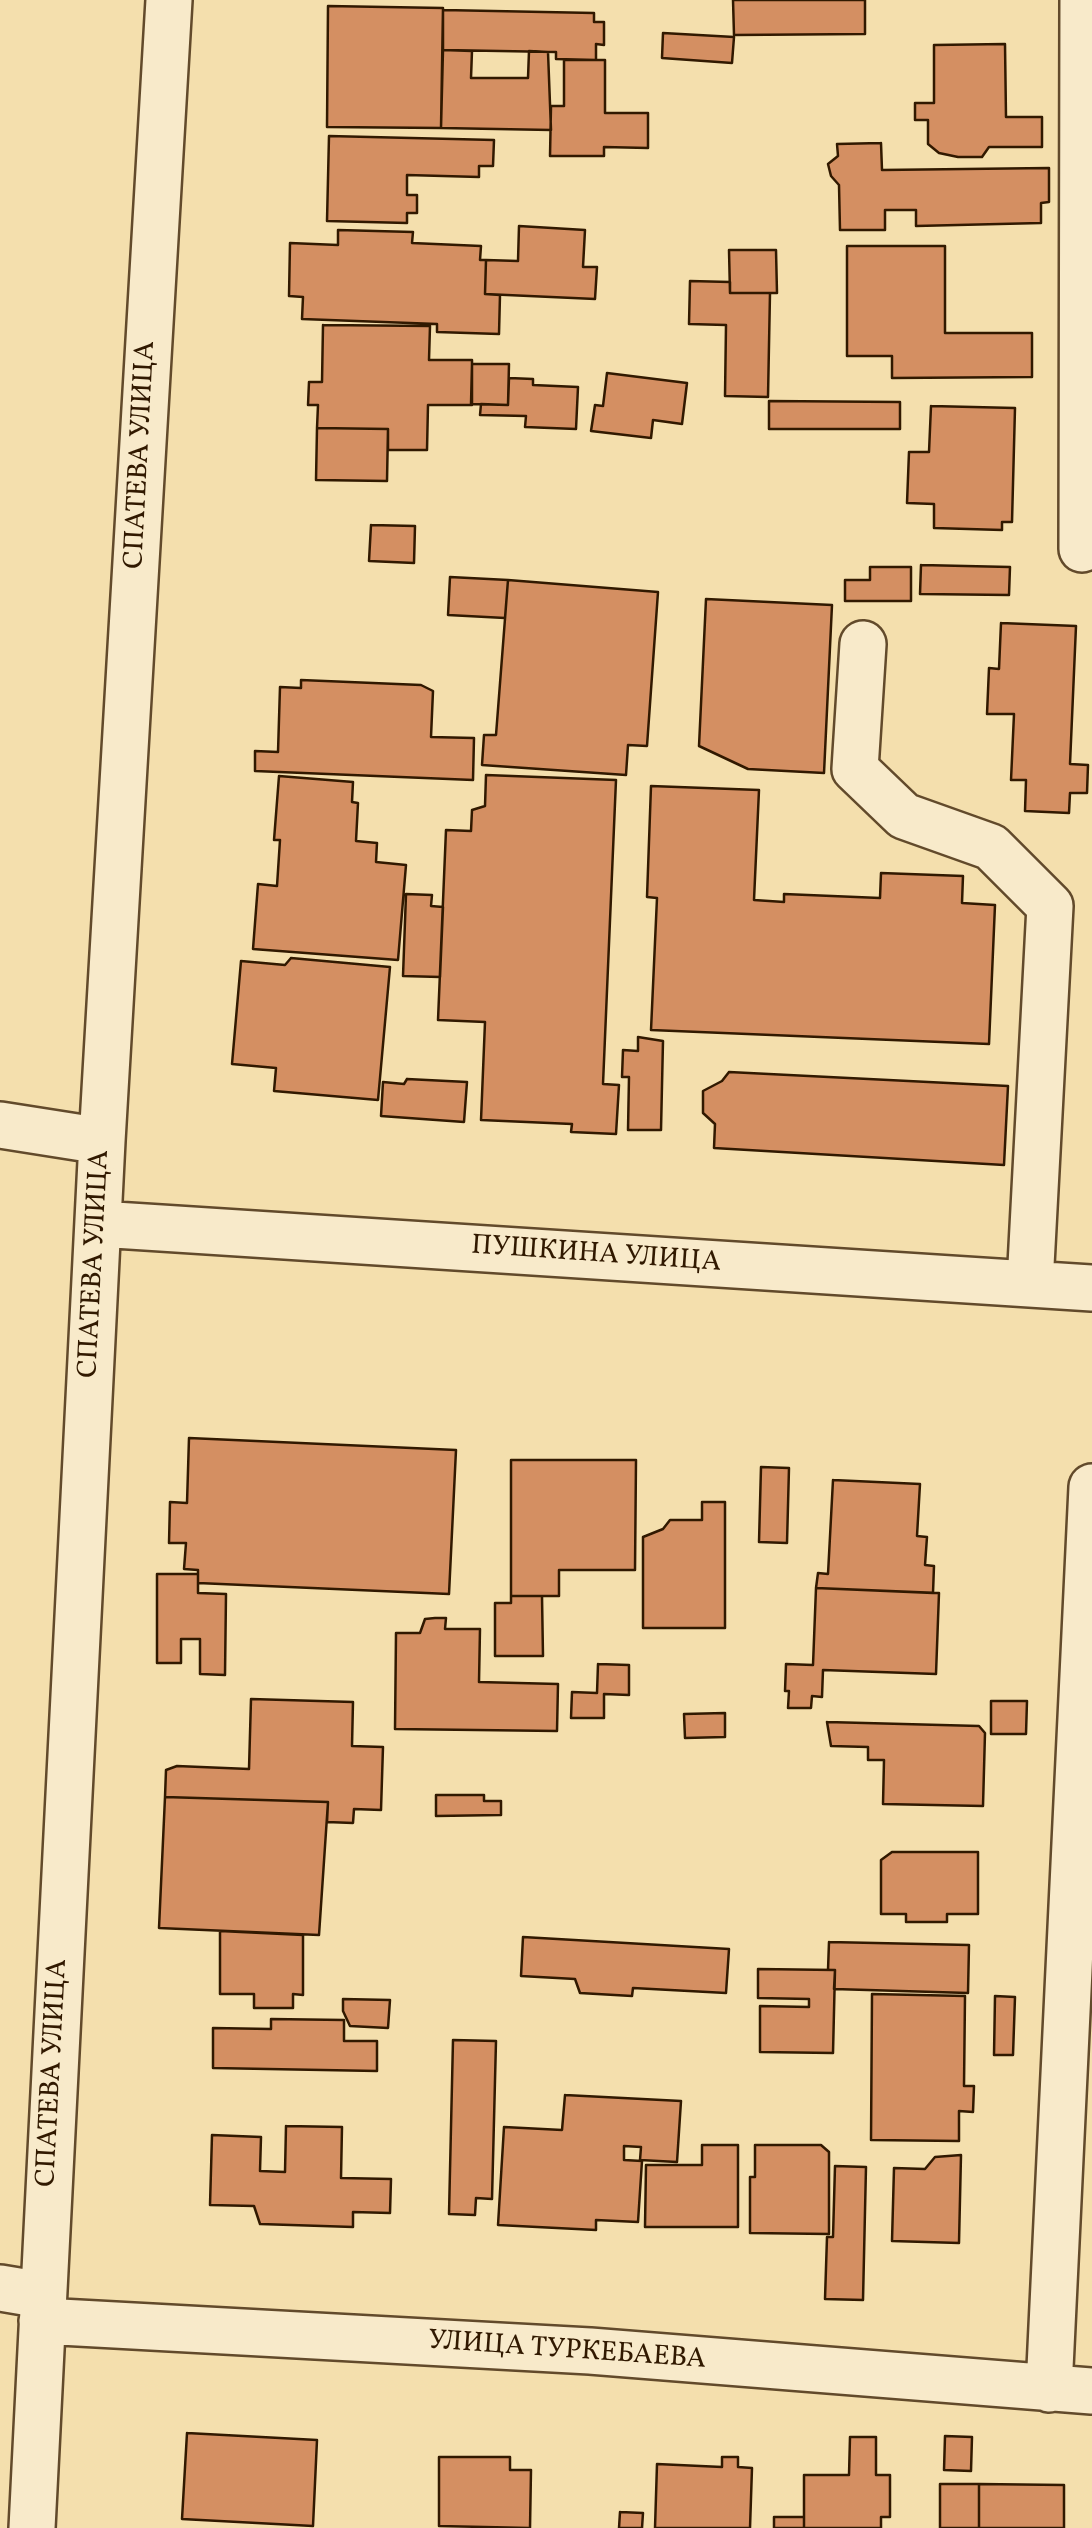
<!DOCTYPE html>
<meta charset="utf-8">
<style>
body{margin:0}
canvas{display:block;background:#f4dfad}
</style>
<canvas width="1092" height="2528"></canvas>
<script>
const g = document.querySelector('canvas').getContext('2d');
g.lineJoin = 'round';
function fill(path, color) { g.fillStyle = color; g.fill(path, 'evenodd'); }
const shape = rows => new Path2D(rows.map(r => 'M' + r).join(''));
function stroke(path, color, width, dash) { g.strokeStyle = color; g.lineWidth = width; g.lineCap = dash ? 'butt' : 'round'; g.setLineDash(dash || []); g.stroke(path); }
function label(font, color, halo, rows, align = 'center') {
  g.font = font + ' Vollkorn,serif'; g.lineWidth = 9; g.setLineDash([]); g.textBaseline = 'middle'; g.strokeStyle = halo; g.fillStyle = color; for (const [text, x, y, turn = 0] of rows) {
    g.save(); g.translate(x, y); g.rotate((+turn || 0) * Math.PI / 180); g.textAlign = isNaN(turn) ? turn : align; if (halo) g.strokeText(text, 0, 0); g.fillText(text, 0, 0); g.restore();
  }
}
const building = shape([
 [733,0,865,0,865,34,734,35,733,0],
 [328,6,443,8,441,128,327,127,328,6],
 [443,10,594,13,594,22,604,22,604,45,596,44,596,60,556,59,556,52,443,50,443,10],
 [663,33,734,37,732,63,662,58,663,33],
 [1005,44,1006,117,1042,117,1042,147,989,147,982,157,958,157,939,153,928,144,928,120,915,120,915,103,934,103,934,45,1005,44],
 [443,50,472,51,471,78,528,78,529,51,548,52,551,130,441,128,443,50],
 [564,60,605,60,605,113,648,113,648,148,604,147,604,156,550,156,551,106,564,106,564,60],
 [329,136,494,140,493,166,479,166,479,177,407,175,407,195,417,195,417,213,407,213,407,223,327,221,329,136],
 [881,143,882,170,1049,168,1049,202,1041,203,1041,223,916,226,916,210,885,210,885,230,840,230,839,185,831,176,828,164,838,156,837,144,881,143],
 [519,226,585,230,583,267,597,267,595,299,485,294,486,260,518,261,519,226],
 [338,230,413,232,412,243,481,246,480,260,486,260,485,294,500,295,499,334,437,332,437,324,302,319,303,297,289,296,290,243,338,245,338,230],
 [847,246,945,246,945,333,1032,333,1032,377,892,378,892,356,847,356,847,246],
 [729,250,776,250,777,293,730,293,729,250],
 [690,281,730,282,730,293,770,293,768,397,725,396,726,325,689,324,690,281],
 [323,325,430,326,429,360,472,360,472,405,428,405,427,450,388,450,388,429,317,428,318,405,308,405,309,382,322,382,323,325],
 [472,364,509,364,508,405,471,404,472,364],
 [607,373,687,383,682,424,653,420,651,438,591,431,595,405,603,406,607,373],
 [509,378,533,379,533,385,578,387,576,429,525,427,526,416,480,415,481,404,508,405,509,378],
 [769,401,900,402,900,429,769,429,769,401],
 [931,406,1015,408,1012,522,1002,522,1002,530,934,528,934,504,907,503,909,452,929,452,931,406],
 [317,428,388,429,387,481,316,480,317,428],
 [371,525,415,526,414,563,369,561,371,525],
 [921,565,1010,567,1009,595,920,594,921,565],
 [870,567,911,567,911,601,845,601,845,580,870,580,870,567],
 [450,577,508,580,505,618,448,615,450,577],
 [508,580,658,592,647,746,628,745,626,775,482,765,484,735,496,735,508,580],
 [706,599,832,605,824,773,748,769,699,746,706,599],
 [1001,623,1076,626,1070,764,1088,765,1087,793,1070,793,1069,813,1025,811,1026,780,1011,780,1014,714,987,714,989,668,999,669,1001,623],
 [301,680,421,685,433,691,431,737,474,738,473,780,255,771,255,751,278,752,280,687,301,688,301,680],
 [486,775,616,780,603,1084,619,1085,616,1134,571,1132,572,1124,481,1120,485,1022,438,1020,446,830,471,831,472,810,485,806,486,775],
 [279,776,353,782,352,802,358,803,356,841,377,843,376,862,406,865,398,960,253,949,258,884,277,886,280,840,274,840,279,776],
 [651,786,759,790,754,900,784,902,784,894,880,898,881,873,963,876,962,903,995,905,989,1044,651,1030,657,898,647,897,651,786],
 [406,894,432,895,431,906,443,907,440,977,403,976,406,894],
 [291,958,390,967,378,1100,274,1091,276,1068,232,1064,241,961,285,965,291,958],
 [638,1037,663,1041,661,1130,628,1130,629,1077,622,1077,623,1050,638,1051,638,1037],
 [729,1072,1008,1086,1004,1165,714,1148,715,1124,703,1113,703,1091,722,1081,729,1072],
 [407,1079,467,1082,464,1122,381,1116,383,1082,404,1084,407,1079],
 [189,1438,456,1450,449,1594,198,1583,198,1570,184,1569,186,1543,169,1543,170,1502,187,1503,189,1438],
 [511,1460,636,1460,635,1570,559,1570,559,1596,511,1596,511,1460],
 [761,1467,789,1468,787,1543,759,1542,761,1467],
 [833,1480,920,1484,917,1536,927,1537,925,1565,934,1566,933,1593,816,1588,818,1573,828,1574,833,1480],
 [702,1502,725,1502,725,1628,643,1628,643,1537,663,1529,670,1520,702,1520,702,1502],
 [157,1574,198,1574,198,1593,226,1594,225,1675,200,1674,200,1639,181,1639,181,1663,157,1663,157,1574],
 [816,1588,939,1593,936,1674,823,1670,822,1697,812,1696,811,1708,788,1708,789,1691,785,1691,786,1664,813,1665,816,1588],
 [511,1596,542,1596,543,1656,495,1656,495,1603,511,1603,511,1596],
 [435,1618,446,1618,445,1629,480,1629,479,1682,558,1684,557,1731,395,1729,396,1633,420,1633,425,1619,435,1618],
 [598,1664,629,1665,629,1695,604,1694,604,1718,571,1718,572,1692,597,1693,598,1664],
 [251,1699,353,1702,352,1746,383,1747,381,1810,354,1809,353,1823,327,1822,328,1802,165,1797,166,1770,177,1766,249,1769,251,1699],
 [991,1701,1027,1701,1026,1734,991,1734,991,1701],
 [725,1713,725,1737,685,1738,684,1714,725,1713],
 [827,1722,979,1726,985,1733,983,1806,883,1804,884,1760,868,1760,868,1747,831,1746,827,1722],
 [436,1795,484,1795,484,1801,501,1801,501,1815,436,1816,436,1795],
 [165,1797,328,1802,319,1935,159,1928,165,1797],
 [892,1852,978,1852,978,1914,947,1914,947,1922,906,1922,906,1914,881,1914,881,1860,892,1852],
 [220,1931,303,1935,303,1995,293,1994,293,2008,254,2008,254,1994,220,1994,220,1931],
 [523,1937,729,1949,726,1993,633,1988,632,1996,580,1993,575,1979,521,1976,523,1937],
 [829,1942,969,1945,968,1993,834,1989,835,1970,828,1970,829,1942],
 [758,1969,835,1970,833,2053,760,2052,760,2006,809,2007,809,1999,758,1998,758,1969],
 [872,1994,965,1996,964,2086,974,2086,973,2112,959,2111,959,2141,871,2140,872,1994],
 [995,1996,1015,1997,1013,2055,994,2055,995,1996],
 [343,1999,390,2000,388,2028,350,2026,343,2011,343,1999],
 [271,2019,344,2020,344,2041,377,2041,377,2071,213,2068,213,2028,271,2029,271,2019],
 [453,2040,496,2041,492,2199,476,2198,475,2215,449,2214,453,2040],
 [565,2095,681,2101,677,2162,640,2160,641,2147,624,2146,624,2160,642,2161,638,2222,596,2220,596,2230,498,2225,504,2127,562,2130,565,2095],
 [286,2126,342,2127,341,2178,391,2179,390,2213,353,2212,353,2227,260,2224,254,2206,210,2205,212,2135,261,2137,260,2171,285,2172,286,2126],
 [702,2145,738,2145,738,2227,645,2227,646,2165,702,2165,702,2145],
 [755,2145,821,2145,829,2152,829,2234,750,2233,750,2177,755,2177,755,2145],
 [961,2155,959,2243,892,2241,894,2168,925,2169,935,2157,961,2155],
 [835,2166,866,2167,863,2300,825,2299,827,2237,833,2237,835,2166],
 [187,2433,317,2440,313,2526,182,2519,187,2433],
 [945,2436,972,2437,971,2471,944,2470,945,2436],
 [850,2437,876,2437,876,2475,890,2475,890,2517,881,2517,881,2528,804,2528,804,2475,849,2475,850,2437],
 [439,2457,510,2457,510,2470,531,2470,530,2528,439,2526,439,2457],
 [722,2457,738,2457,738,2467,752,2468,750,2528,655,2528,657,2464,722,2467,722,2457],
 [940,2484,979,2484,979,2528,940,2528,940,2484],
 [979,2484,1064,2485,1064,2528,979,2528,979,2484],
 [620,2512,643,2513,642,2528,619,2528,620,2512],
 [774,2517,804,2517,804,2528,774,2528,774,2517]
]);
fill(building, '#d48f62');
stroke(building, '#311900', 2.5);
const minor = shape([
 [1082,549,1083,0],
 [863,644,855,769,904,816,991,847,1050,906,1030,1284],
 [0,1125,102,1141],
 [99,1224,1092,1288],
 [0,2288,42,2295],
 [42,2321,590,2351,1092,2391],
 [1049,2389,1092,1487],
 [32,2528,102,1141,169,0]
]);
stroke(minor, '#624a2b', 50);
stroke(minor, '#f8eaca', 45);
label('28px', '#311900', '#f8eaca', [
 ["СПАТЕВА УЛИЦА",142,455,-87],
 ["ПУШКИНА УЛИЦА",596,1256,4],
 ["СПАТЕВА УЛИЦА",96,1264,-87],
 ["СПАТЕВА УЛИЦА",54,2073,-87],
 ["УЛИЦА ТУРКЕБАЕВА",567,2352,4]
]);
</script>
